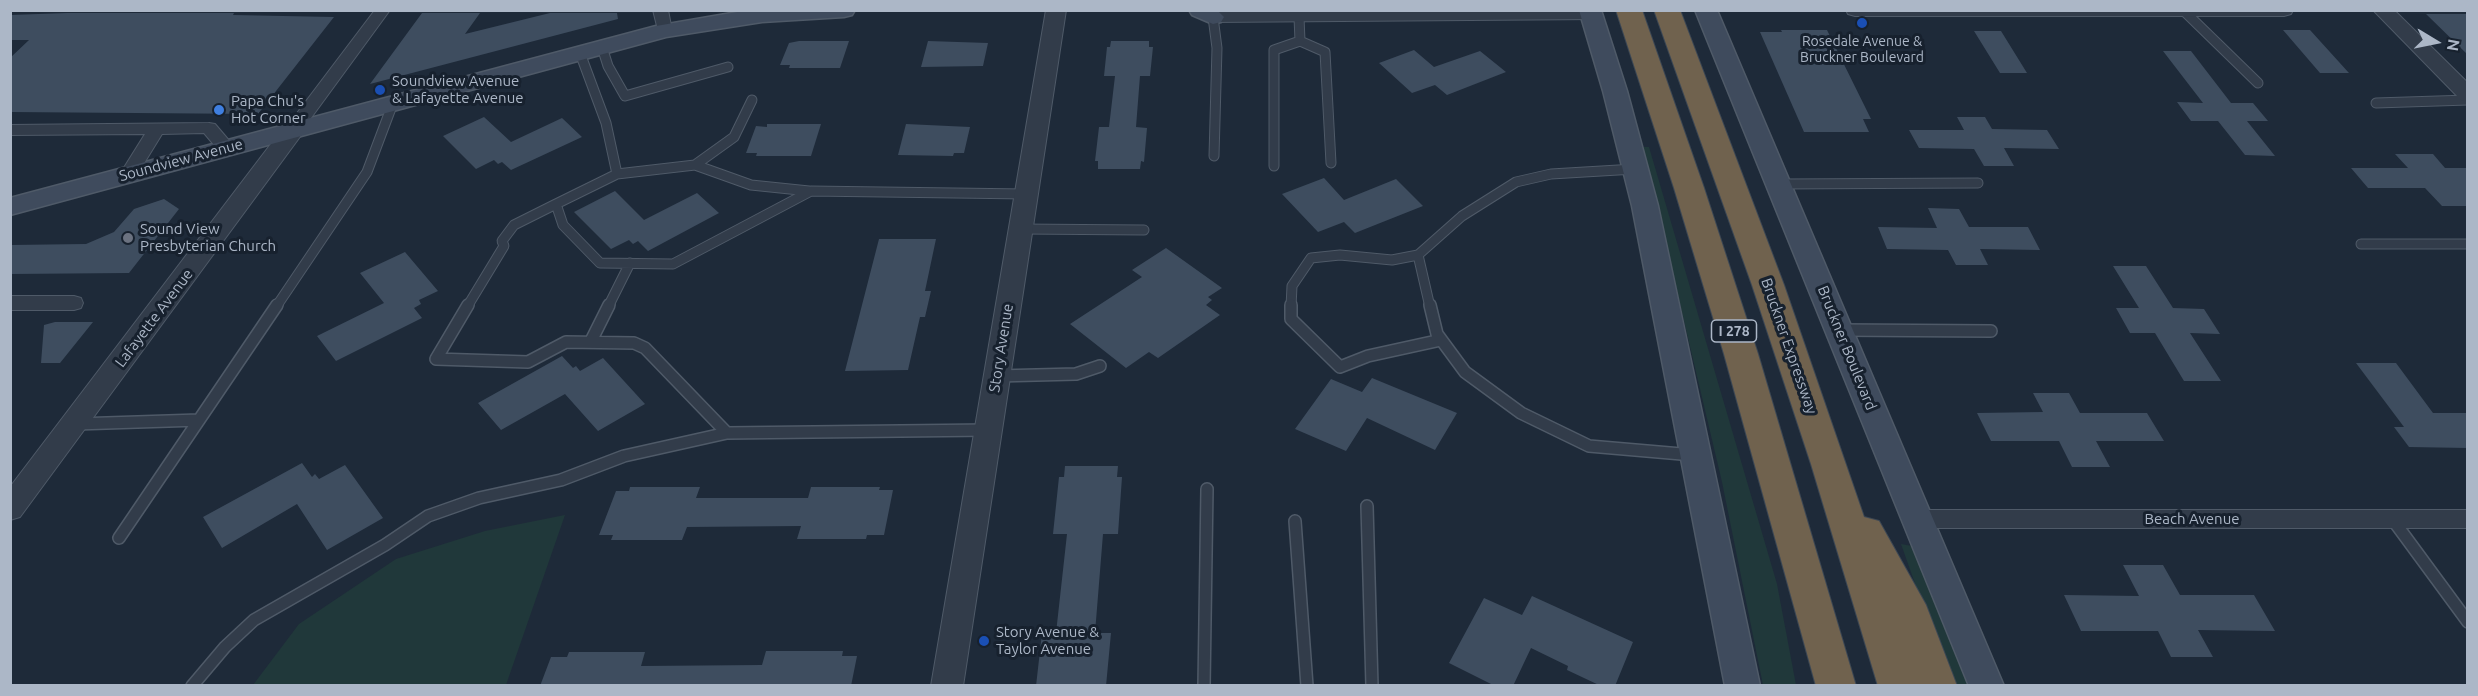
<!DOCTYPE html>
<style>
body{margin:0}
#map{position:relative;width:2478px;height:696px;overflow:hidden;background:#1e2a39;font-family:Ubuntu,sans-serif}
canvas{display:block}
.frame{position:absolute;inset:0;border:12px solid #acb7c7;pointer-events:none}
.north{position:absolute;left:2406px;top:12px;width:60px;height:60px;-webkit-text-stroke:4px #17212e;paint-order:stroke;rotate:100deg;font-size:16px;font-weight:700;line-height:24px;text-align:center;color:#acb7c7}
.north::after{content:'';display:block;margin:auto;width:21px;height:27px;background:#acb7c7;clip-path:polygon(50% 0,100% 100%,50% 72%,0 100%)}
</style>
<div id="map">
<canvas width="2478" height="696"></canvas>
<div class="frame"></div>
<div class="north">N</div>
</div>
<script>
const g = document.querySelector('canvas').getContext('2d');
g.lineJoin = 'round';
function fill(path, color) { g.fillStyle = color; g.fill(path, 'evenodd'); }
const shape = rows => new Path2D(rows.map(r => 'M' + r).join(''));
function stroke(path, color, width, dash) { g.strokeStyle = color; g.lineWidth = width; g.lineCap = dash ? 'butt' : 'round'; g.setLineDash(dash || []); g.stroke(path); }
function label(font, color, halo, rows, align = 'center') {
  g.font = font + ' Ubuntu,sans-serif'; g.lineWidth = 6; g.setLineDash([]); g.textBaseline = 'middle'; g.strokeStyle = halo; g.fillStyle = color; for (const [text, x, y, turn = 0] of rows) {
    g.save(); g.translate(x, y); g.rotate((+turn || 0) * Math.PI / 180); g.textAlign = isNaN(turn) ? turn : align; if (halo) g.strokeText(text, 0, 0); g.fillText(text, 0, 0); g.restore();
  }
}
fill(shape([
 [1643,147,1649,147,1777,584,1796,685,1763,685,1722,482],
 [565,515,506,685,253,685,299,624,396,559,485,531],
 [1901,544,1912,546,1969,685,1951,685]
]), '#20383a');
fill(shape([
 [67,13,234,13,233,15,334,17,258,114,10,112,10,58,29,40,10,40,10,15],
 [422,13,480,13,465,34,550,13,617,13,618,19,370,84],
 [2426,14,2468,14,2468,55],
 [1781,30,1827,30,1871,119,1863,119,1869,132,1804,132,1760,32,1782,32],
 [2283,30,2310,30,2349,73,2320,73],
 [1974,31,2001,31,2027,73,2000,73],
 [799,41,849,41,840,68,789,68,790,65,780,65,789,43],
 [928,41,988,43,983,66,921,67],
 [1111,41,1149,41,1149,47,1153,47,1150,76,1140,76,1136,127,1147,128,1144,162,1141,161,1140,169,1098,169,1098,161,1095,161,1099,127,1109,127,1115,76,1104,76,1107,47,1110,47],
 [1414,50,1434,67,1480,51,1506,72,1447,95,1435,85,1412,93,1379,63],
 [2163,51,2191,51,2231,103,2253,103,2268,121,2247,121,2275,156,2245,155,2218,121,2191,121,2177,102,2203,103],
 [484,117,511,142,562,118,582,137,511,170,502,162,498,164,494,160,476,169,443,136],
 [1957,117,1985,117,1992,129,2047,130,2059,149,2004,148,2014,166,1984,166,1974,149,1919,148,1909,130,1964,130],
 [767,124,821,124,811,156,756,156,757,153,746,153,756,126,767,127],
 [906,124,970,127,964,153,954,153,953,156,898,155],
 [2395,154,2433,154,2445,168,2468,168,2468,206,2442,206,2425,188,2368,188,2351,168,2408,168],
 [1324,178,1344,200,1396,179,1423,206,1355,233,1344,222,1318,232,1282,194],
 [615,191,644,220,697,193,719,213,648,251,638,241,633,244,629,240,611,249,574,212],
 [164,199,179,209,129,273,10,274,10,245,86,244,114,232,134,209],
 [1928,208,1959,209,1969,227,2028,227,2040,250,1980,249,1988,265,1956,265,1948,250,1887,249,1878,227,1937,228],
 [879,239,936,239,925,291,931,291,925,317,920,317,908,370,845,371],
 [1166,248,1222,288,1208,297,1212,300,1206,305,1220,315,1158,358,1149,352,1126,368,1070,324,1142,277,1132,270],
 [405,252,438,291,419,300,421,304,414,308,422,318,336,361,317,336,384,303,360,273],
 [2113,266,2146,266,2173,308,2204,309,2220,334,2190,333,2221,381,2184,381,2155,333,2130,333,2116,308,2139,308],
 [55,322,93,322,60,363,41,363,44,325],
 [562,356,573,368,576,366,580,371,603,358,645,404,598,431,565,394,501,430,478,403],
 [2356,363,2396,363,2433,413,2468,413,2468,448,2409,447,2394,427,2404,427],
 [1372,378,1457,413,1435,450,1367,418,1346,451,1295,429,1331,379,1362,392],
 [2033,393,2069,393,2080,413,2147,413,2164,441,2096,441,2110,467,2072,467,2059,441,1991,441,1977,413,2043,412],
 [302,463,312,477,315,474,319,479,345,465,383,518,327,550,297,504,222,548,203,517],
 [1065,466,1118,466,1117,477,1122,477,1118,534,1103,534,1095,633,1111,633,1106,686,1036,686,1042,633,1056,633,1067,534,1053,534,1059,477,1064,477],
 [630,487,700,487,696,498,808,498,811,487,880,487,879,490,893,490,884,535,867,535,866,539,797,539,801,526,687,527,682,540,611,540,613,535,599,535,616,491,629,491],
 [2123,565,2163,565,2180,595,2254,595,2275,631,2198,630,2213,657,2171,657,2158,631,2081,631,2064,595,2139,596],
 [1532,596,1633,642,1615,686,1601,686,1567,670,1568,666,1531,648,1513,686,1495,686,1449,663,1484,598,1522,615],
 [766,651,843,651,842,656,857,656,851,686,540,686,551,657,567,657,569,652,645,652,641,666,762,665]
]), '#3e4d5f');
const serviceFar1 = shape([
 [2184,11,2258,83],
 [1213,17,1217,48,1214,156],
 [1299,17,1300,41,1325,52,1331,163],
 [602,47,608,66,625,96,728,67],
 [580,53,606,123,617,174],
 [752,100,734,137,695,165,751,185,809,191],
 [2376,103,2468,100],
 [695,165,617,174,556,204,563,225,600,263,673,264,811,191,1026,194],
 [1274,166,1274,50,1300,41],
 [1779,184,1978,183],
 [1021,229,1144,230],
 [2361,244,2468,244],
 [1418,255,1430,307],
 [276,307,367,172,393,103],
 [467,307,504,246,502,241,514,225,556,204],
 [608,307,630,263],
 [1291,307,1292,286,1311,258,1340,255,1392,260,1418,255,1462,216,1516,182,1551,174,1635,169]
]);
const service = shape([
 [468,305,436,359,528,362,566,342,634,343,645,348,727,433],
 [1291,305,1291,319,1340,367,1368,356,1441,340],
 [1430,305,1437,334,1465,372,1521,413,1589,446,1693,455],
 [1840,330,1991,331],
 [591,341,609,305],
 [997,376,1076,374,1100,366],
 [76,424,199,420],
 [1367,506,1372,686],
 [2393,520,2468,622],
 [1295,521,1307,686],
 [119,538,277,305],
 [192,686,225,647,254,620,385,545,428,516,479,498,561,480,624,456,727,433,988,430],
 [1204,686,1207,489]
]);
const minor = shape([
 [375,10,390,10,300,133,288,133,286,129,288,125,375,10],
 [653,10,668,10,672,31,669,34,659,34,653,10],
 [1592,11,1600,16,1597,19,1213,22,1205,17,1213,12,1592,11],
 [209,123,215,124,232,144,234,148,232,152,220,152,204,133,162,134,135,178,129,180,123,178,120,174,145,134,10,135,10,125,209,123],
 [10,296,74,296,81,298,83,303,81,308,74,310,10,310,10,296],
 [1917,510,2468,510,2468,528,1917,528,1909,525,1906,519,1909,513,1917,510]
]);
const tertiary = shape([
 [1046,10,1066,10,963,686,931,686,1046,10],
 [1846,10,2293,10,2291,14,2284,16,1855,16,1848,14,1846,10],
 [2373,10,2394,10,2468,83,2468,101,2461,100,2373,10],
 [294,122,302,124,305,129,302,134,20,517,10,520,10,487,286,124,294,122]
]);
const secondary = shape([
 [749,10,855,10,852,15,844,17,762,22,666,37,10,215,10,198,656,26,749,10],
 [1189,10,1217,10,1224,17,1221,22,1213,24,1192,15,1189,10],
 [1579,10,1601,10,1627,91,1658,206,1760,686,1725,686,1632,206,1603,91,1579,10],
 [1695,10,1717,10,2004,686,1969,686,1695,10]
]);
const motorway = shape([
 [1616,10,1642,10,1704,188,1758,354,1856,686,1816,686,1724,354,1674,188,1616,10],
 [1654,10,1680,10,1784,285,1864,517,1879,521,1926,605,1957,686,1878,686,1811,464,1752,285,1654,10]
]);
stroke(serviceFar1, '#4f5a68', 11);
stroke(service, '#4f5a68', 14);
stroke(minor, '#4f5a68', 2);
stroke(tertiary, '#4f5a68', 2);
stroke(secondary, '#4f5a68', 3);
stroke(motorway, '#3c4754', 2);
stroke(serviceFar1, '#323c4a', 9);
stroke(service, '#323c4a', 11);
fill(minor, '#323c4a');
fill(tertiary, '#323c4a');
fill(secondary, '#3f4b5d');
fill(motorway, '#70624e');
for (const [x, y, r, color] of [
 [1862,23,6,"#1a4fb4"],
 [380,90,6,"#1a4fb4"],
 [219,110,6,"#3f7fe0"],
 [128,238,6,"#6b7280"],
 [984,641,6,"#1a4fb4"]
]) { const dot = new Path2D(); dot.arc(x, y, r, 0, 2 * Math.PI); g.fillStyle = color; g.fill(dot); stroke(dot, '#17212e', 2); }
label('14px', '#acb7c7', '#17212e', [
 ["Rosedale Avenue &",1862,41],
 ["Bruckner Boulevard",1862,57]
]);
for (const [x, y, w] of [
 [1734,331,45]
]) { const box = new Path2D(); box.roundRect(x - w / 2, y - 11, w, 22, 4.5); g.fillStyle = '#17212e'; g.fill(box); stroke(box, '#acb7c7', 1.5); }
label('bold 14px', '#acb7c7', null, [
 ["I 278",1734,331]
]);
label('15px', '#acb7c7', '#17212e', [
 ["Soundview Avenue",392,81],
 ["& Lafayette Avenue",392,98],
 ["Papa Chu's",231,101],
 ["Hot Corner",231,118],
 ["Sound View",140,229],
 ["Presbyterian Church",140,246],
 ["Story Avenue &",996,632],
 ["Taylor Avenue",996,649]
], 'left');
label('15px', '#acb7c7', '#17212e', [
 ["Soundview Avenue",181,160,-15],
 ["Lafayette Avenue",154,318,-53],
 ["Bruckner Expressway",1789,346,71],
 ["Story Avenue",1001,348,-81],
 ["Bruckner Boulevard",1847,348,68],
 ["Beach Avenue",2192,519]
]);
</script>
